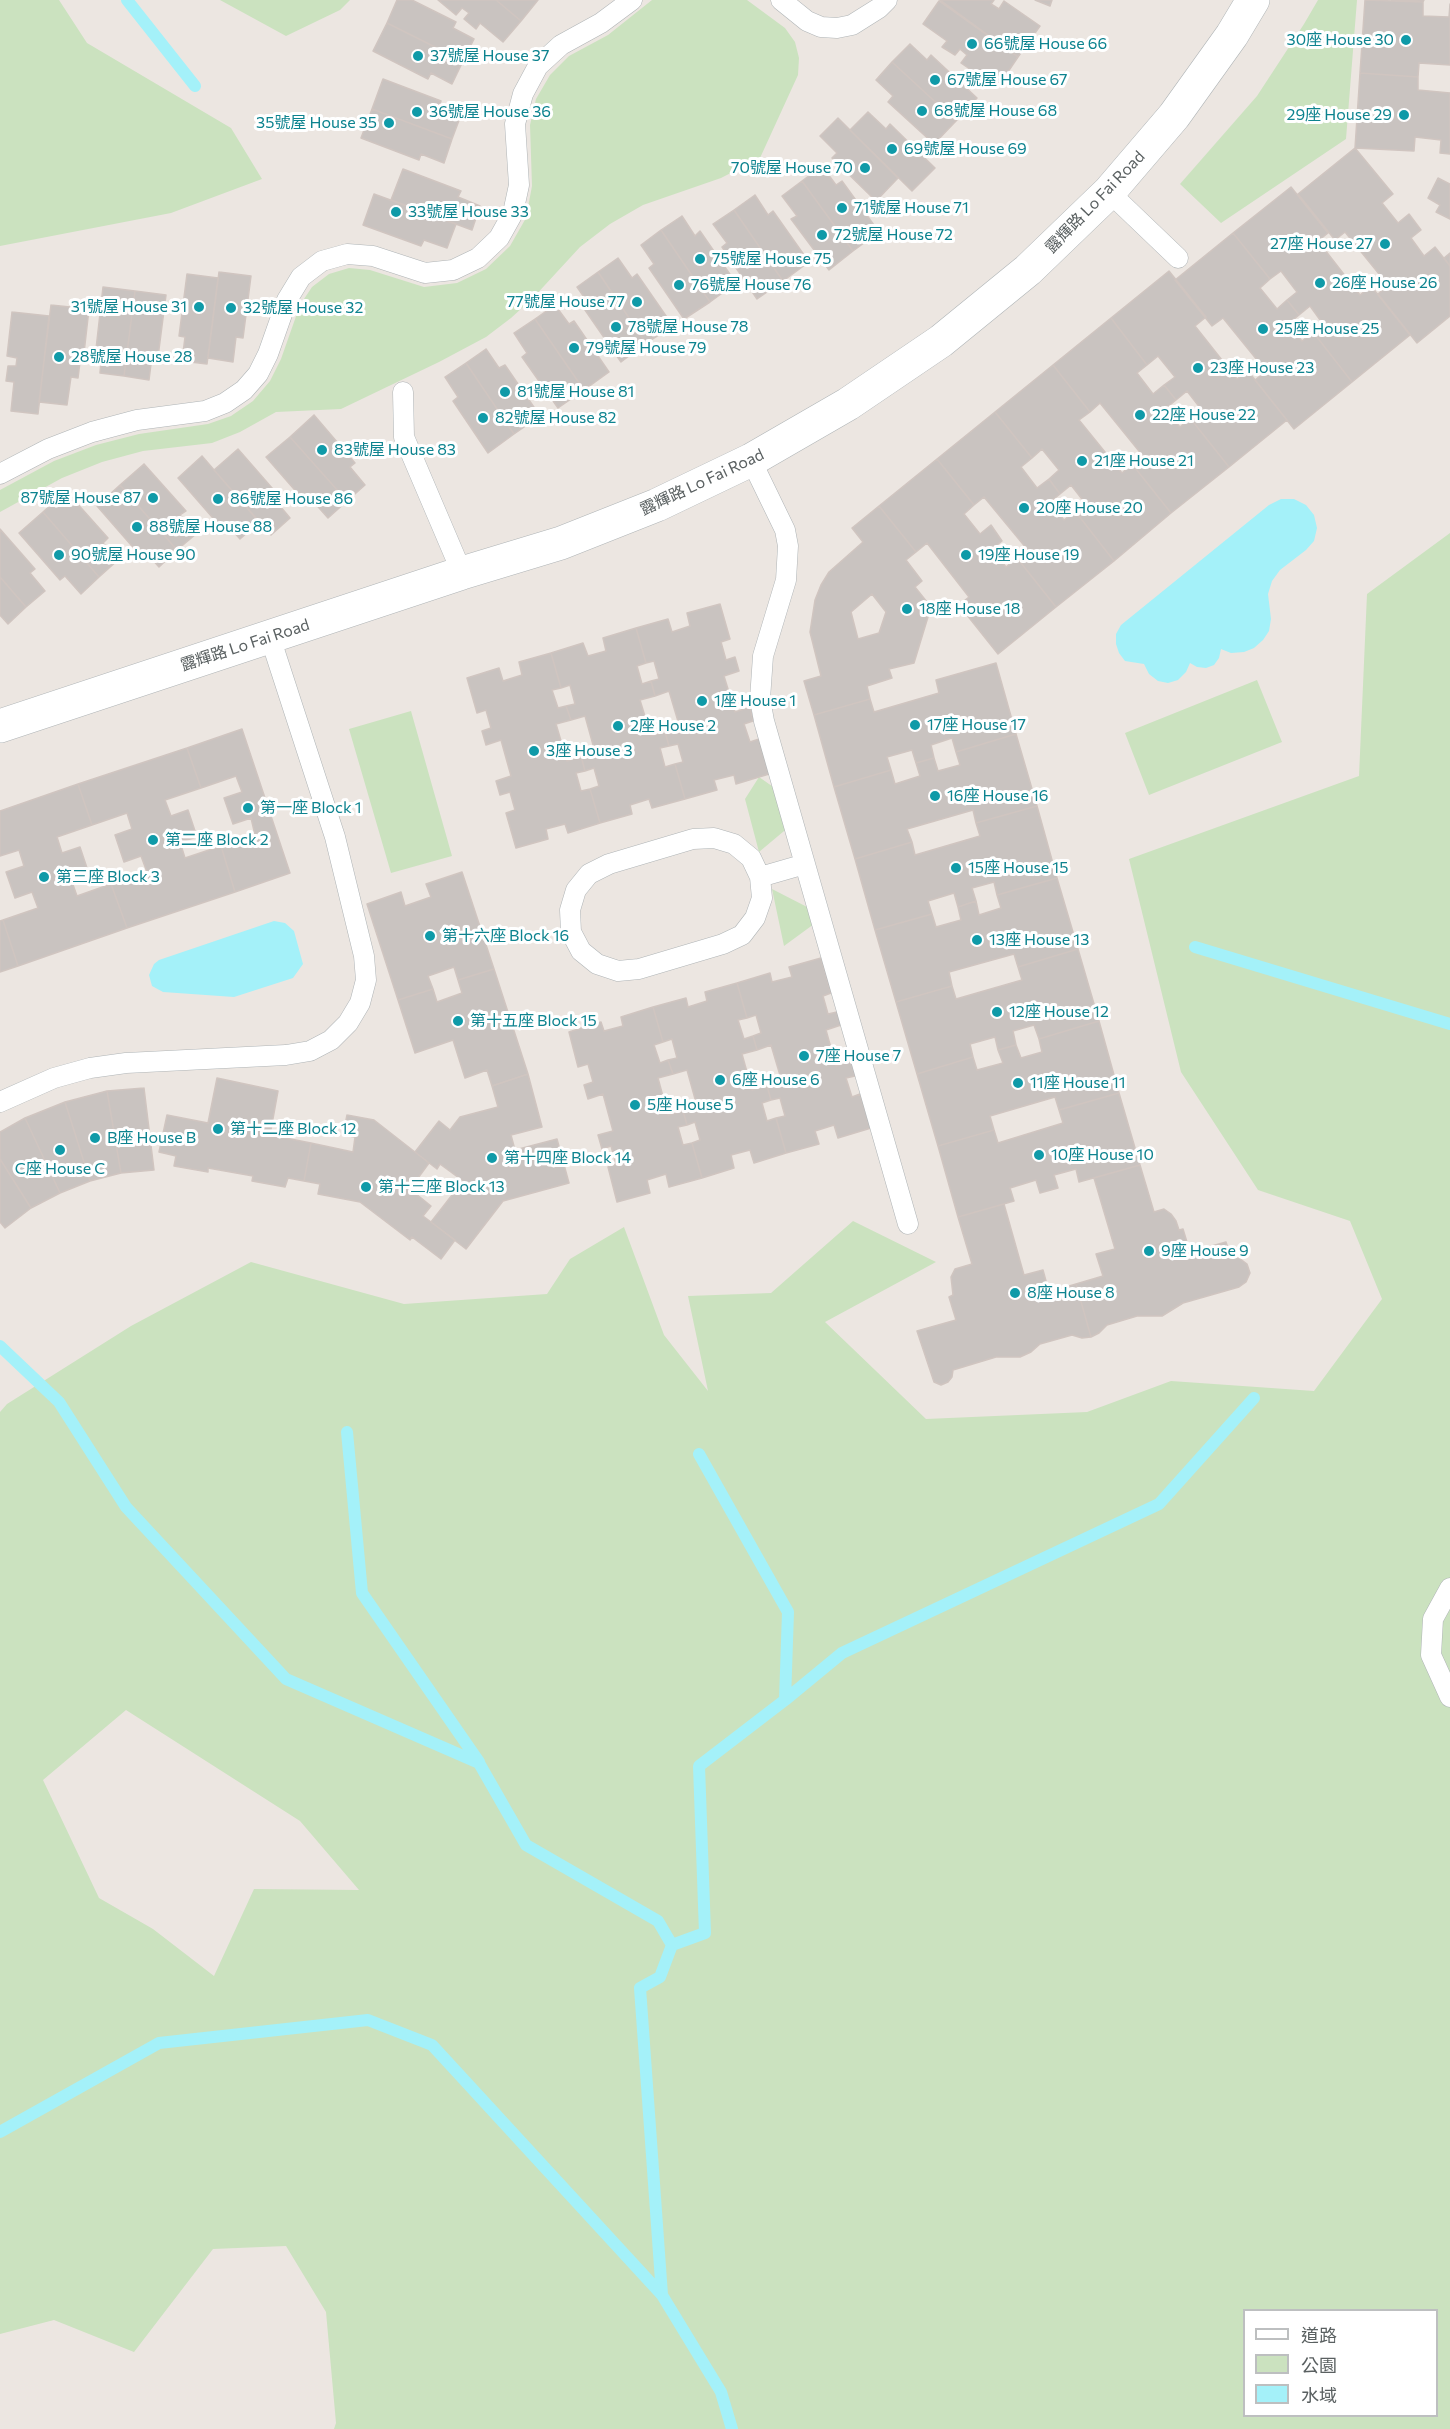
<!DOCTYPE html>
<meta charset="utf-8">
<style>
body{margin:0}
#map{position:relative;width:1450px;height:2429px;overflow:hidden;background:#ece6e1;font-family:Commissioner,"Noto Sans TC",sans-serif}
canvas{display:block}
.legend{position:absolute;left:1243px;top:2309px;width:195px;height:108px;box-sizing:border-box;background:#fff;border:2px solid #bdbfc0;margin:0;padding:8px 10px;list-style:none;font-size:18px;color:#5a6061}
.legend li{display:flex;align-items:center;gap:12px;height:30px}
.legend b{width:30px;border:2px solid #bdbfc0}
</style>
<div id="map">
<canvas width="1450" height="2429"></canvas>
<ul class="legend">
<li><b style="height:8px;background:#fff"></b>道路</li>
<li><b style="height:16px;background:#cbe2bf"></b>公園</li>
<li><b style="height:16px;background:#a4f1f9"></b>水域</li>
</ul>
</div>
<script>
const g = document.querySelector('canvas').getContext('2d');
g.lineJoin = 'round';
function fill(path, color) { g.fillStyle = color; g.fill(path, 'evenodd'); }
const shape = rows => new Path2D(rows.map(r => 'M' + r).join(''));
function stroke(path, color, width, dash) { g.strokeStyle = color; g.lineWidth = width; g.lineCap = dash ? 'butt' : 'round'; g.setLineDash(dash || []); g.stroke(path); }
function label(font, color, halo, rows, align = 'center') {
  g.font = font + ' Commissioner,"Noto Sans TC",sans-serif'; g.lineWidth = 6; g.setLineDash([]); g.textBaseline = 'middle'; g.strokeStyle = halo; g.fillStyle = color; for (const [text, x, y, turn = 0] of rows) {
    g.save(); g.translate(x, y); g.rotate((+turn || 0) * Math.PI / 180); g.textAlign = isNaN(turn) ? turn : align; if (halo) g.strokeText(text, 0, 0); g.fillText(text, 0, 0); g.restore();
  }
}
fill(shape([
 [0,0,59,0,87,43,231,128,262,179,171,213,0,246],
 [220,0,350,0,340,10,286,36],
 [652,0,747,0,785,28,795,42,799,58,798,75,760,158,721,178,643,205,610,224,580,247,533,298,511,318,486,337,439,362,341,409,276,412,240,432,212,443,143,451,102,462,62,478,0,512,0,490,54,461,96,445,139,434,208,424,231,416,253,401,270,381,281,359,300,305,312,287,329,274,349,268,370,270,424,287,457,283,486,269,510,246,526,218,532,186,530,125,536,99,550,75,569,56,608,35],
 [1318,0,1357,0,1346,139,1221,223,1180,184,1257,96,1304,24],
 [1450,533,1450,2429,334,2429,336,2423,326,2312,286,2246,213,2249,134,2352,54,2320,0,2334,0,1412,7,1404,131,1326,251,1262,404,1304,547,1294,570,1259,624,1227,664,1335,708,1391,688,1296,771,1293,853,1221,936,1262,825,1322,926,1419,1087,1412,1171,1381,1314,1391,1382,1299,1350,1221,1258,1190,1181,1072,1129,859,1359,776,1367,594],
 [126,1710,300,1821,359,1890,254,1889,214,1976,153,1929,99,1898,43,1780],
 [1244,2310,1436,2310,1436,2416,1244,2416],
 [1257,680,1282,742,1149,795,1125,733],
 [411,711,452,856,391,873,349,729],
 [759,777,779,791,790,826,759,852,745,799],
 [772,889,811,909,814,924,784,946]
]), '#cbe2bf');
fill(shape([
 [1281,499,1294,499,1306,505,1314,515,1317,528,1314,541,1306,550,1280,570,1272,581,1268,594,1271,619,1269,631,1263,640,1254,648,1244,652,1231,653,1221,649,1219,658,1214,665,1206,668,1197,667,1190,663,1186,672,1178,680,1168,683,1158,681,1149,674,1144,664,1125,661,1119,653,1116,644,1116,634,1121,625,1269,505],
 [274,921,285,923,294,931,303,964,293,978,234,997,163,992,152,986,149,975,154,964,159,960]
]), '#a4f1f9');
stroke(shape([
 [127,0,195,86],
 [1195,947,1450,1024],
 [0,1346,59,1402,126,1507,286,1679,479,1763,526,1845,658,1921,672,1945,660,1977,640,1988,662,2295,721,2392,732,2429],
 [347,1432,362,1593,479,1762],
 [785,1700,842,1653,1159,1504,1254,1398],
 [672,1945,705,1933,699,1766,785,1700,788,1612,699,1454],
 [0,2132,159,2043,368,2020,432,2045,662,2295]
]), '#a4f1f9', 12);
const building = shape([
 [397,0,412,0,456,22,453,28,474,39,463,61,387,23,397,0],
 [438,0,496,0,521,21,503,42,480,23,476,29,464,19,469,13,462,8,456,15,438,0],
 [496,0,538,0,521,21,496,0],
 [940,0,994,0,991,4,999,9,1004,1,1040,26,1018,57,940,0],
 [1035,0,1052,0,1050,6,1035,0],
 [1365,0,1423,2,1423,16,1449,17,1450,4,1450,65,1419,63,1418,77,1360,73,1365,0],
 [1392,0,1424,0,1423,2,1392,0],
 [939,1,1018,57,997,88,961,63,967,55,960,49,955,55,942,47,947,41,923,24,939,1],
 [387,23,463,61,452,84,431,73,428,79,373,51,387,23],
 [910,44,927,60,931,55,977,98,956,121,892,62,910,44],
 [892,62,956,121,934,144,888,102,893,96,876,80,892,62],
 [1360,73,1418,77,1418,90,1450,93,1450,154,1440,153,1441,140,1415,137,1414,151,1355,148,1360,73],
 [383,79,441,101,439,107,461,115,452,139,372,109,383,79],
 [372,109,452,139,444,163,421,154,419,160,361,138,372,109],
 [868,112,886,129,890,124,935,168,912,191,850,130,868,112],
 [838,118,898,178,876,201,832,158,837,153,820,136,838,118],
 [1355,148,1393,194,1382,203,1398,223,1409,214,1421,230,1411,238,1424,256,1435,247,1450,266,1450,316,1417,343,1378,294,1388,285,1345,232,1335,240,1298,194,1355,148],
 [822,166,836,185,842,181,879,232,853,251,802,181,822,166],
 [403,169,461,191,458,197,480,206,472,230,391,200,403,169],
 [1438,178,1450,184,1450,219,1436,212,1440,205,1428,198,1438,178],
 [802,181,853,251,829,270,791,219,797,216,782,196,802,181],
 [1291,187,1328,233,1318,241,1360,295,1371,286,1410,335,1352,382,1313,332,1323,324,1310,306,1299,315,1287,300,1297,292,1281,271,1270,279,1233,233,1291,187],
 [374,194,456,224,447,248,424,240,421,246,363,225,374,194],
 [755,195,768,215,773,211,809,262,783,281,734,210,755,195],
 [734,210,783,281,757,299,722,247,727,243,713,224,734,210],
 [682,216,695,236,700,231,736,283,710,302,661,230,682,216],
 [661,230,710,302,684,319,649,268,654,264,641,245,661,230],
 [1233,233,1270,279,1260,288,1277,309,1287,300,1299,315,1288,324,1302,341,1313,332,1352,382,1294,429,1255,380,1266,371,1223,318,1212,326,1175,280,1233,233],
 [1450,253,1450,266,1444,258,1450,253],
 [618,258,632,278,637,274,673,326,646,343,598,272,618,258],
 [1169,271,1206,317,1195,326,1237,379,1248,371,1287,420,1229,467,1190,418,1201,409,1187,391,1176,400,1164,385,1175,377,1158,356,1147,365,1111,318,1169,271],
 [219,272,251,276,243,338,236,337,233,362,208,358,219,272],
 [598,272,646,343,621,362,585,310,591,307,577,287,598,272],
 [187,274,218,278,207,364,182,361,185,337,179,336,187,274],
 [103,287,135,291,124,376,100,373,102,350,96,349,103,287],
 [135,291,166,295,158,357,152,356,149,380,124,376,135,291],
 [51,305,89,309,84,353,74,352,72,361,80,362,78,378,71,377,67,405,39,402,51,305],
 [555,305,569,324,574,321,609,372,584,390,535,319,555,305],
 [12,312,49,316,38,414,11,411,14,382,6,381,8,366,16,366,17,358,7,356,12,312],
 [1111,318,1147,365,1137,373,1153,394,1164,385,1176,400,1165,409,1180,427,1190,418,1229,467,1171,513,1132,464,1143,456,1100,403,1090,412,1053,365,1111,318],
 [535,319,584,390,558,408,522,357,527,353,514,333,535,319],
 [486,349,499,368,505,365,540,416,514,434,466,363,486,349],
 [466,363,514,434,488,453,453,401,458,397,445,377,466,363],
 [1053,365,1090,412,1079,420,1122,473,1132,464,1171,513,1114,561,1075,511,1085,503,1071,485,1060,494,1049,479,1059,470,1042,449,1032,458,995,412,1053,365],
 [995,412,1032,458,1021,467,1037,488,1049,479,1060,494,1050,502,1064,520,1075,511,1114,561,1056,607,1017,558,1027,549,984,497,974,505,937,459,995,412],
 [314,415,355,463,350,467,365,485,347,501,290,437,314,415],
 [290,437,347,501,328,518,312,500,307,504,266,457,290,437],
 [238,449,279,496,275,500,290,518,271,535,214,470,238,449],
 [202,456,259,522,240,539,224,521,219,525,178,478,202,456],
 [937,459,974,505,964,514,980,534,991,525,1002,541,992,549,1006,567,1017,558,1056,607,998,654,959,605,969,597,927,543,916,552,879,506,937,459],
 [144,464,186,511,180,515,196,534,177,550,120,485,144,464],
 [120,485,177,550,159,567,143,549,138,553,97,506,120,485],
 [66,491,108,538,103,543,118,560,99,577,43,512,66,491],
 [879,506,916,552,906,560,922,581,915,587,931,607,914,663,889,669,892,678,867,686,870,699,814,715,804,681,821,676,810,632,815,600,821,585,829,572,863,542,852,528,879,506],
 [872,594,886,612,879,633,858,639,851,612,872,594],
 [43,512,99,577,81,594,65,576,60,580,19,533,43,512],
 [0,529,35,569,30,573,45,591,26,607,0,577,0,529],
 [0,577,26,607,8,624,0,615,0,577],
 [720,604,730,639,721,642,726,660,735,657,739,671,724,676,735,712,750,707,753,721,744,724,750,742,759,739,769,774,736,784,734,775,714,780,717,790,685,799,675,764,683,762,678,744,669,746,665,732,680,728,669,691,655,696,651,681,659,679,654,661,646,663,636,628,668,619,672,632,690,626,687,613,720,604],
 [636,628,646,663,637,666,642,684,651,681,655,696,640,700,651,736,665,732,669,746,660,748,665,767,675,764,685,799,652,808,649,799,630,805,632,814,600,823,590,789,599,786,594,768,585,771,581,756,595,752,585,716,571,720,566,706,575,704,570,685,561,688,551,653,583,643,588,656,606,651,603,638,636,628],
 [551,653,561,688,552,690,558,708,566,706,571,720,556,724,567,761,581,756,585,771,576,773,581,791,590,789,600,823,568,833,565,824,546,829,548,839,516,848,506,813,515,810,510,792,500,795,496,781,511,776,501,740,486,745,482,731,491,728,486,710,477,713,467,678,499,668,503,681,522,675,519,662,551,653],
 [996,663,1016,734,956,752,952,738,931,745,934,758,916,763,912,750,887,757,891,770,834,787,814,715,870,699,874,712,939,693,936,680,996,663],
 [242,729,290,873,235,892,221,846,255,835,251,818,233,824,224,798,242,792,236,776,201,788,187,748,242,729],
 [1016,734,1037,806,976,823,973,810,907,829,912,842,855,859,834,787,891,770,895,784,920,776,916,763,934,758,938,771,960,765,956,752,1016,734],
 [187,748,201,788,165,800,171,816,188,810,197,837,180,842,185,858,221,846,235,892,127,928,111,884,147,872,141,856,124,862,115,835,132,829,127,813,92,825,78,784,187,748],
 [78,784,92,825,57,837,62,853,80,847,89,874,71,879,77,896,111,884,127,928,18,966,3,920,38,908,32,892,15,898,6,872,24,866,19,850,0,856,0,811,78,784],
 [1037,806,1057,878,997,895,994,882,972,888,976,901,958,907,954,893,928,901,932,914,875,930,855,859,912,842,915,855,980,836,976,823,1037,806],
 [462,872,494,969,458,980,454,967,428,976,433,989,398,1000,367,904,401,892,405,906,431,897,426,884,462,872],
 [1057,878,1078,949,1018,967,1014,954,949,972,952,986,896,1002,875,930,932,914,936,927,961,920,958,907,976,901,979,915,1001,908,997,895,1057,878],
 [3,920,18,966,0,972,0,921,3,920],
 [1078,949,1099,1021,1039,1039,1034,1025,1013,1031,1016,1045,998,1050,995,1037,970,1044,973,1057,917,1074,896,1002,952,986,956,999,1022,980,1018,967,1078,949],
 [821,958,831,993,823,996,828,1014,837,1012,841,1025,826,1030,836,1066,851,1061,855,1076,846,1078,852,1097,860,1094,871,1128,838,1138,834,1125,815,1131,819,1144,786,1153,776,1118,785,1116,780,1098,771,1100,767,1086,782,1082,771,1045,757,1050,753,1036,761,1033,756,1015,747,1018,737,983,770,973,772,982,792,977,789,967,821,958],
 [494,969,528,1074,492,1086,487,1070,465,1078,453,1040,415,1053,398,1000,433,989,437,1002,462,993,458,980,494,969],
 [737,983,747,1018,738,1020,744,1039,753,1036,757,1050,742,1054,752,1090,767,1086,771,1100,762,1103,767,1121,776,1118,786,1153,754,1163,750,1150,731,1155,734,1168,702,1178,692,1143,700,1140,695,1122,687,1125,683,1111,697,1106,687,1070,673,1074,668,1060,677,1058,672,1039,663,1042,653,1007,686,998,688,1007,707,1001,705,992,737,983],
 [653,1007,663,1042,654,1045,660,1063,668,1060,673,1074,658,1078,668,1115,683,1111,687,1125,678,1127,683,1145,692,1143,702,1178,669,1187,666,1174,647,1180,650,1193,617,1202,608,1167,616,1164,611,1146,602,1149,598,1135,613,1131,603,1094,588,1099,584,1085,593,1082,588,1064,578,1067,569,1032,601,1022,604,1031,623,1026,621,1017,653,1007],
 [1099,1021,1119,1093,1059,1110,1055,1097,990,1116,994,1130,938,1146,917,1074,973,1057,977,1070,1003,1063,998,1050,1016,1045,1021,1058,1042,1052,1039,1039,1099,1021],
 [528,1074,542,1127,511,1135,515,1150,557,1139,569,1183,503,1201,466,1249,431,1222,463,1181,440,1164,437,1169,415,1152,439,1121,450,1130,460,1117,498,1107,492,1086,528,1074],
 [217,1078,278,1091,270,1135,311,1143,304,1181,288,1178,285,1187,252,1181,253,1176,208,1168,208,1172,174,1166,176,1156,159,1152,167,1115,208,1123,217,1078],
 [144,1088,154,1170,121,1173,107,1091,144,1088],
 [107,1091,121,1173,90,1181,65,1102,107,1091],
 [1119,1093,1140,1165,1079,1182,1076,1169,1054,1175,1058,1188,1040,1193,1036,1180,1010,1188,1014,1201,958,1217,938,1146,994,1130,998,1143,1063,1123,1059,1110,1119,1093],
 [65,1102,90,1181,60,1193,25,1118,65,1102],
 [347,1115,374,1120,429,1163,410,1189,431,1206,423,1216,455,1240,441,1259,412,1237,410,1240,360,1202,318,1194,320,1184,304,1181,311,1143,353,1152,355,1137,343,1135,347,1115],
 [25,1118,60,1193,31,1208,0,1159,0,1132,25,1118],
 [0,1159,31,1208,5,1228,0,1222,0,1159],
 [1140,1165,1154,1212,1164,1209,1171,1214,1176,1221,1179,1230,1183,1229,1190,1252,1226,1242,1231,1258,1239,1258,1247,1264,1250,1273,1246,1282,1239,1287,1183,1303,1162,1316,1137,1316,1107,1325,1099,1333,1091,1337,1076,1284,1103,1276,1096,1254,1115,1249,1094,1178,1140,1165],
 [1004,1204,1024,1275,1043,1270,1049,1292,1076,1284,1091,1337,1082,1338,1072,1335,1040,1344,1031,1352,1020,1357,996,1357,953,1370,952,1377,948,1382,941,1385,934,1382,917,1331,956,1320,949,1297,953,1295,951,1277,955,1269,972,1264,958,1217,1004,1204]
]);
fill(building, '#c9c3c0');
stroke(building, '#d0c5c0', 1.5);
const service = shape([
 [781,0,807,21,821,27,837,28,852,25,879,8,887,0],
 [1109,192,1178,258],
 [403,392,404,437,462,573],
 [751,460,785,530,788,546,786,580,763,656,760,699,764,721,908,1224],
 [0,474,48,449,92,432,137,420,205,411,225,403,244,390,258,374,268,354,287,300,301,277,322,261,347,254,373,256,425,273,453,270,478,258,499,238,513,213,519,185,515,124,523,94,538,66,561,45,601,23,632,0],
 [760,877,751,858,734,844,714,838,693,839,609,864,589,874,576,890,570,910,571,932,581,951,597,964,618,971,639,969,723,944,742,935,755,918,762,898,760,877,805,864],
 [0,1102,54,1078,90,1068,126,1063,286,1055,310,1051,331,1040,348,1023,360,1003,366,980,364,956,335,837,270,637],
 [1450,1588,1433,1619,1431,1655,1450,1697]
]);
const minor = shape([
 [0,726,462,573,561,543,657,505,751,460,848,404,941,341,1028,270,1109,192,1174,116,1232,35,1253,0]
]);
stroke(service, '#afb4b6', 21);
stroke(minor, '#afb4b6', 34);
stroke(service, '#fff', 20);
stroke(minor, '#fff', 33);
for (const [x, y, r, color] of [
 [1406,40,6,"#0f9aa8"],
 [972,44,6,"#0f9aa8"],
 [418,56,6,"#0f9aa8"],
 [935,80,6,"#0f9aa8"],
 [922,111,6,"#0f9aa8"],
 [417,112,6,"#0f9aa8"],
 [1404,115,6,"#0f9aa8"],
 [389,123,6,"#0f9aa8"],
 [892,149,6,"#0f9aa8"],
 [865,168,6,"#0f9aa8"],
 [842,208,6,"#0f9aa8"],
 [396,212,6,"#0f9aa8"],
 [822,235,6,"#0f9aa8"],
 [1385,244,6,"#0f9aa8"],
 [700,259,6,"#0f9aa8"],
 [1320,283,6,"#0f9aa8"],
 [679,285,6,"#0f9aa8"],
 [637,302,6,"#0f9aa8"],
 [199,307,6,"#0f9aa8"],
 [231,308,6,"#0f9aa8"],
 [616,327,6,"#0f9aa8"],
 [1263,329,6,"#0f9aa8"],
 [574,348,6,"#0f9aa8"],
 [59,357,6,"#0f9aa8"],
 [1198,368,6,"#0f9aa8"],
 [505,392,6,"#0f9aa8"],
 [1140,415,6,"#0f9aa8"],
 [483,418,6,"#0f9aa8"],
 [322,450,6,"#0f9aa8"],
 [1082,461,6,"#0f9aa8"],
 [153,498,6,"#0f9aa8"],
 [218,499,6,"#0f9aa8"],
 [1024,508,6,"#0f9aa8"],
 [137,527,6,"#0f9aa8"],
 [59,555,6,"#0f9aa8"],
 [966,555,6,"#0f9aa8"],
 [907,609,6,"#0f9aa8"],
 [702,701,6,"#0f9aa8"],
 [915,725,6,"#0f9aa8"],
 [618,726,6,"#0f9aa8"],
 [534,751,6,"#0f9aa8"],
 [935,796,6,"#0f9aa8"],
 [248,808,6,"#0f9aa8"],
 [153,840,6,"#0f9aa8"],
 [956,868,6,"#0f9aa8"],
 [44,877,6,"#0f9aa8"],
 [430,936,6,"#0f9aa8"],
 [977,940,6,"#0f9aa8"],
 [997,1012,6,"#0f9aa8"],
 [458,1021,6,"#0f9aa8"],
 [804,1056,6,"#0f9aa8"],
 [720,1080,6,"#0f9aa8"],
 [1018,1083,6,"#0f9aa8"],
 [635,1105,6,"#0f9aa8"],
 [218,1129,6,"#0f9aa8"],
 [95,1138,6,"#0f9aa8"],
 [60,1150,6,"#0f9aa8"],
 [1039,1155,6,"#0f9aa8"],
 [492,1158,6,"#0f9aa8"],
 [366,1187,6,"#0f9aa8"],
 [1149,1251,6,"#0f9aa8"],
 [1015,1293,6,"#0f9aa8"]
]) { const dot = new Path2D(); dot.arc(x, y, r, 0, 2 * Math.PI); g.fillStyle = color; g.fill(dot); stroke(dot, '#fff', 2); }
label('16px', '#0d838f', '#fff', [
 ["30座 House 30",1394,40,"right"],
 ["66號屋 House 66",984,44],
 ["37號屋 House 37",430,56],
 ["67號屋 House 67",947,80],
 ["68號屋 House 68",934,111],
 ["36號屋 House 36",429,112],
 ["29座 House 29",1392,115,"right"],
 ["35號屋 House 35",377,123,"right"],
 ["69號屋 House 69",904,149],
 ["70號屋 House 70",853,168,"right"],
 ["71號屋 House 71",854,208],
 ["33號屋 House 33",408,212],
 ["72號屋 House 72",834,235],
 ["27座 House 27",1373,244,"right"],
 ["75號屋 House 75",712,259],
 ["26座 House 26",1332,283],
 ["76號屋 House 76",691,285],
 ["77號屋 House 77",625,302,"right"],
 ["31號屋 House 31",187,307,"right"],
 ["32號屋 House 32",243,308],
 ["78號屋 House 78",628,327],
 ["25座 House 25",1275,329],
 ["79號屋 House 79",586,348],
 ["28號屋 House 28",71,357],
 ["23座 House 23",1210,368],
 ["81號屋 House 81",517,392],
 ["22座 House 22",1152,415],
 ["82號屋 House 82",495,418],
 ["83號屋 House 83",334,450],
 ["21座 House 21",1094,461],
 ["87號屋 House 87",141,498,"right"],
 ["86號屋 House 86",230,499],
 ["20座 House 20",1036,508],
 ["88號屋 House 88",149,527],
 ["90號屋 House 90",71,555],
 ["19座 House 19",978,555],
 ["18座 House 18",919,609],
 ["1座 House 1",714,701],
 ["17座 House 17",927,725],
 ["2座 House 2",630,726],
 ["3座 House 3",546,751],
 ["16座 House 16",947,796],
 ["第一座 Block 1",260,808],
 ["第二座 Block 2",165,840],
 ["15座 House 15",968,868],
 ["第三座 Block 3",56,877],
 ["第十六座 Block 16",442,936],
 ["13座 House 13",989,940],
 ["12座 House 12",1009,1012],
 ["第十五座 Block 15",470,1021],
 ["7座 House 7",816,1056],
 ["6座 House 6",732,1080],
 ["11座 House 11",1030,1083],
 ["5座 House 5",647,1105],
 ["第十二座 Block 12",230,1129],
 ["B座 House B",107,1138],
 ["10座 House 10",1051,1155],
 ["第十四座 Block 14",504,1158],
 ["C座 House C",60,1169,"center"],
 ["第十三座 Block 13",378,1187],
 ["9座 House 9",1161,1251],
 ["8座 House 8",1027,1293]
], 'left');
label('16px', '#5a6061', '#fff', [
 ["露輝路 Lo Fai Road",1095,202,-46],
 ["露輝路 Lo Fai Road",702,482,-25],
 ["露輝路 Lo Fai Road",245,645,-18]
]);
</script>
